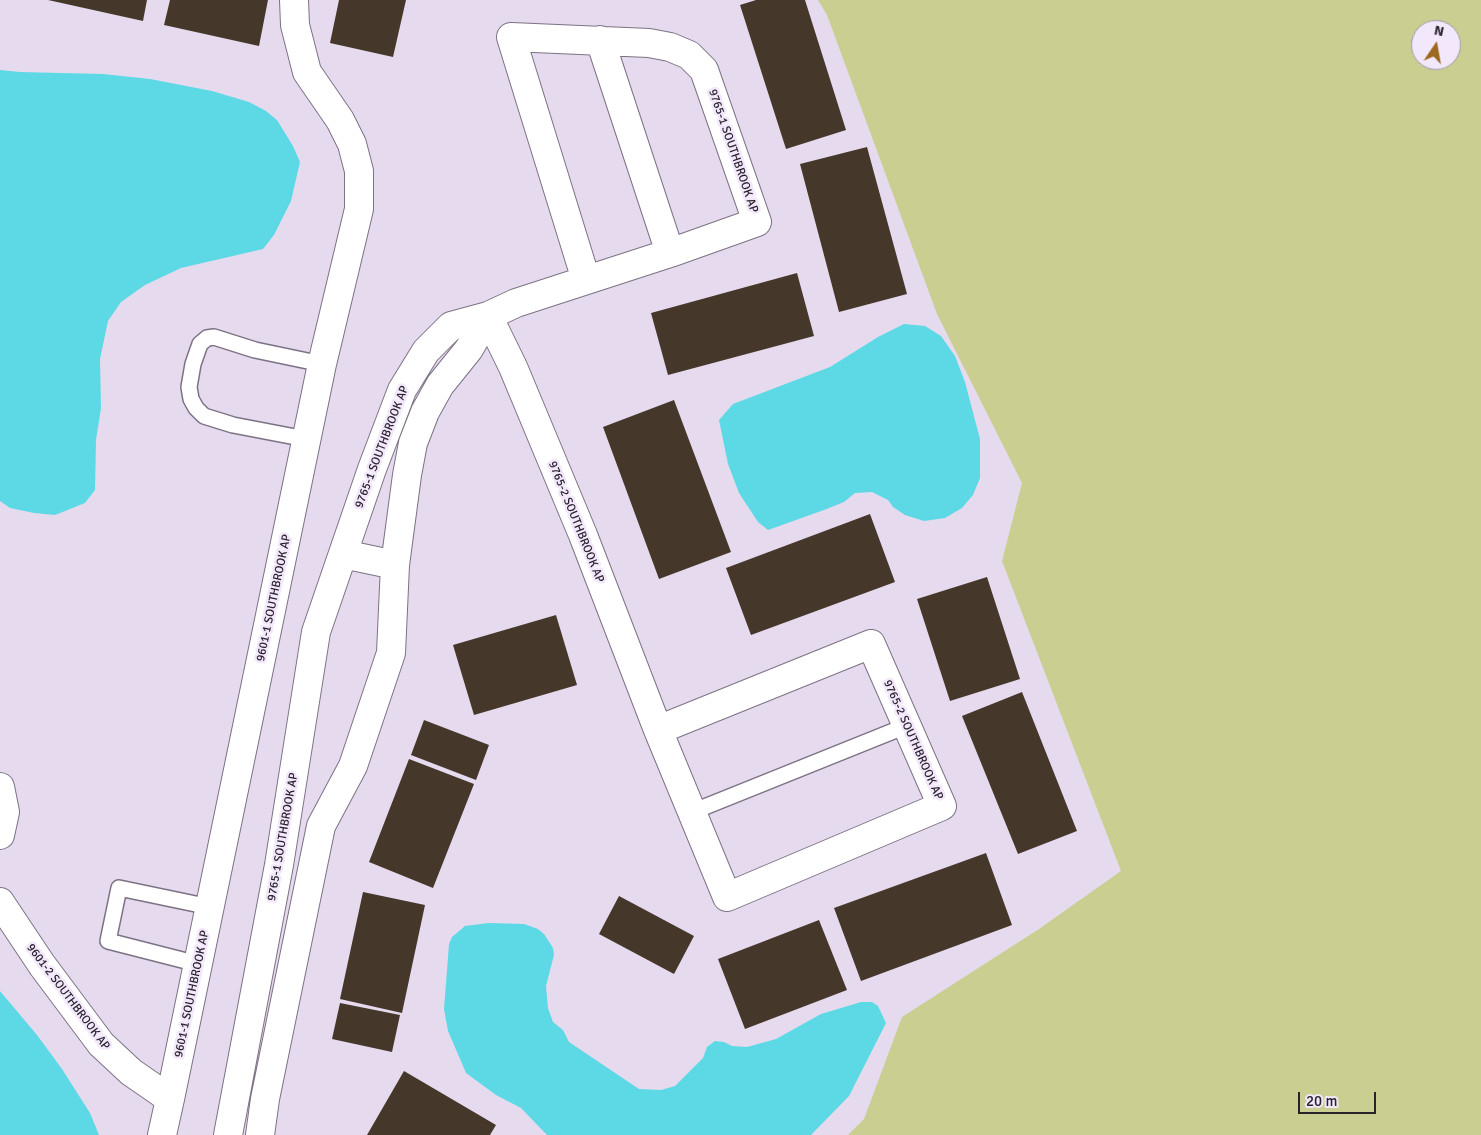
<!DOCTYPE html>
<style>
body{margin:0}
#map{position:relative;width:1481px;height:1135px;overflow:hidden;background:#e6daee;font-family:Signika,sans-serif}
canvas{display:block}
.north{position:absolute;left:1411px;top:20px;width:50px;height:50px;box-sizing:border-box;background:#f3e7fb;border:1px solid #a299a8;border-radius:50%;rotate:12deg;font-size:14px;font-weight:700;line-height:20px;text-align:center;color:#28232b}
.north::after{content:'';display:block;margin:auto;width:18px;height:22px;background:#9d6920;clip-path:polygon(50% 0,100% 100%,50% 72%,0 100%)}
.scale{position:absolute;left:1298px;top:1092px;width:78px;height:22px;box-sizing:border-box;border:2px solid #28232b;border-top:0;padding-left:6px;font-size:15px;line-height:18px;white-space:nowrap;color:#28232b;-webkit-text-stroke:4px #f3e7fb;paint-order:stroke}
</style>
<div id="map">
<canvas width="1481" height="1135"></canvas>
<div class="north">N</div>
<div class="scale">20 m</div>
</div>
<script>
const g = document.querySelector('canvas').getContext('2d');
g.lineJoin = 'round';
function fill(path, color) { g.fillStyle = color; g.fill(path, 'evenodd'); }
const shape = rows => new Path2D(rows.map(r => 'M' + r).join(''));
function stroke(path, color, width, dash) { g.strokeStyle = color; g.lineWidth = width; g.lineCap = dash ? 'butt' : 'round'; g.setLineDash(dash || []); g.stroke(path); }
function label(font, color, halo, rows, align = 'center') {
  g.font = font + ' Signika,sans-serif'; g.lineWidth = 5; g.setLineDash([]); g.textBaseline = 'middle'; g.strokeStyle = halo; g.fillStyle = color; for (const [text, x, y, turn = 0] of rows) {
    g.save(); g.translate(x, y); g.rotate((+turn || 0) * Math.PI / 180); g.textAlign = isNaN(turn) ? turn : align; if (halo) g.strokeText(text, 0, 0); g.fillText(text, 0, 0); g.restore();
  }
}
fill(shape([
 [818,0,1481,0,1481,1135,848,1135,864,1119,902,1017,1039,929,1121,871,1002,561,1022,483,937,314,827,15],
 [1421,30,1451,30,1451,60,1421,60]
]), '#cace90');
fill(shape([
 [0,70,20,72,103,74,150,79,212,91,249,102,266,111,277,120,293,146,300,162,291,201,274,235,263,249,181,268,145,285,121,302,108,321,100,359,101,408,96,440,95,490,85,503,55,515,34,513,10,508,0,501],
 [904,324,925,326,941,336,955,356,965,382,980,439,980,478,973,495,962,508,945,518,924,521,905,515,893,507,888,500,872,492,855,493,844,502,824,510,768,530,758,522,739,493,728,464,719,420,733,404,830,367,878,337],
 [489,923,524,924,538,929,544,934,553,948,554,955,546,986,548,1008,553,1022,563,1030,569,1042,639,1089,661,1090,675,1086,703,1058,707,1047,715,1041,724,1042,732,1046,747,1047,776,1039,821,1014,861,1002,872,1002,878,1006,886,1023,849,1096,811,1135,547,1135,521,1108,496,1095,466,1073,448,1031,444,1009,449,944,452,937,465,926],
 [0,991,37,1035,62,1069,90,1113,99,1135,0,1135]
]), '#5dd9e6');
fill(shape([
 [48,0,147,0,143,21],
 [170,0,268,0,259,46,164,25],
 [339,0,406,0,393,57,330,43],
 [756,0,805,0,846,130,786,149,740,5],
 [867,147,907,294,839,312,800,164],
 [797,273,814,336,668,375,651,313],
 [674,400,731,552,659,579,603,427],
 [870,514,895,582,751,635,726,568],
 [987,577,1020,679,950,701,917,599],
 [556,615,577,685,474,715,453,645],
 [1022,692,1077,831,1018,854,962,716],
 [424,720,489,745,476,780,411,755],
 [409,759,474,784,433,888,369,862],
 [986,853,1012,925,861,981,834,908],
 [363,892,425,905,402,1013,340,999],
 [619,896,694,936,674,974,599,934],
 [819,920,847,990,745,1029,718,959],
 [340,1003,400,1015,392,1052,332,1039],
 [404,1071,496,1125,490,1135,367,1135]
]), '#46372b');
const service = shape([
 [306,439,233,425,204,416,196,408,191,399,189,387,193,364,200,344,207,338,214,337,255,350,322,364],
 [692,812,906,726],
 [198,964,108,941,119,888,210,907]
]);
const minor = shape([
 [600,40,670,253],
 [488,316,513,367,583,535,658,730],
 [343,554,395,565],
 [871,644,942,806,727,897,658,730,871,644],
 [0,787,5,812,0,835],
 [0,902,42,965,101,1044,131,1072,170,1099],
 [162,1135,170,1099,322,364,359,209,359,171,352,144,340,120,307,72,295,25,294,0],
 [228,1135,279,865,316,632,372,469,402,390,426,351,451,326,488,316,516,303,670,253,757,222,704,70,689,55,670,47,649,43,511,37,586,280],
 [260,1135,265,1099,321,826,353,766,391,653,395,565,407,475,413,443,425,412,440,385,469,349,488,316]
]);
stroke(service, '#7d7284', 18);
stroke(minor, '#7d7284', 30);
stroke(service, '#fff', 15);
stroke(minor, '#fff', 28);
label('12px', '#28232b', '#f3e7fb', [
 ["9765-1 SOUTHBROOK AP",733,151,71],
 ["9765-1 SOUTHBROOK AP",382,447,-69],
 ["9765-2 SOUTHBROOK AP",576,522,68],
 ["9601-1 SOUTHBROOK AP",274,598,-78],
 ["9765-2 SOUTHBROOK AP",913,740,66],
 ["9765-1 SOUTHBROOK AP",283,837,-80],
 ["9601-1 SOUTHBROOK AP",192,994,-78],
 ["9601-2 SOUTHBROOK AP",68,997,53]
]);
</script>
